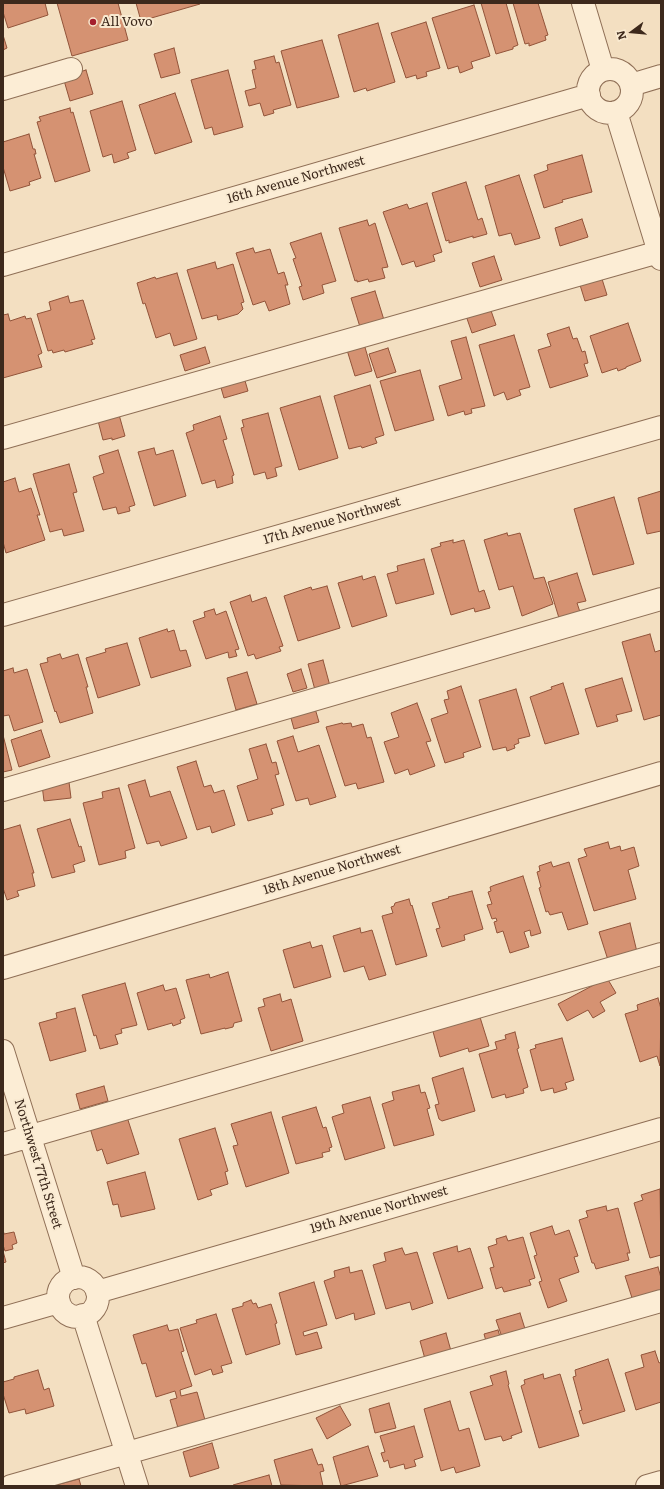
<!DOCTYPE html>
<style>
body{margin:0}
#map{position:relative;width:664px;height:1489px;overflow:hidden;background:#f3dfc1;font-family:Literata,serif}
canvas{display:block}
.frame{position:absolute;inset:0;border:4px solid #3d291c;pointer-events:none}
.north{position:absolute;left:612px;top:12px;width:40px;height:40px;-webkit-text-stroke:3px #f9ead1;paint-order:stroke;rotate:254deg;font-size:11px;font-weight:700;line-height:16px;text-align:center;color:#3d291c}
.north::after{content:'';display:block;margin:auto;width:14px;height:18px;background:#3d291c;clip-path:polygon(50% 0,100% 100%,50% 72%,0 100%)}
</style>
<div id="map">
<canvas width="664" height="1489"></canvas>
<div class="frame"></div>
<div class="north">N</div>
</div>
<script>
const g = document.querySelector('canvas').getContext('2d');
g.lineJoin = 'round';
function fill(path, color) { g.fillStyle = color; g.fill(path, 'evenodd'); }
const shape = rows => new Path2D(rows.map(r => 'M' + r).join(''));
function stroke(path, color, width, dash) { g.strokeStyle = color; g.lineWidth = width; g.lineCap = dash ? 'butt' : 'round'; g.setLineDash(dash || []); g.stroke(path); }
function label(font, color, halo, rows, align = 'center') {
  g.font = font + ' Literata,serif'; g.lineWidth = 4; g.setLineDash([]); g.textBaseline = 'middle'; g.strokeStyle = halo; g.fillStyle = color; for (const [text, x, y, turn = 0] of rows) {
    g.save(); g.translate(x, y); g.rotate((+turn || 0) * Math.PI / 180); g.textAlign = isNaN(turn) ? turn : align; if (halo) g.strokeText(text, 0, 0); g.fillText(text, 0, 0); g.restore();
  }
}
const building = shape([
 [3,3,45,3,48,15,8,28,3,12,3,3],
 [57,3,118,3,128,40,72,56,57,3],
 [136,3,200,3,200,4,141,21,136,3],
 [481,3,506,3,518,45,513,47,513,49,496,54,481,3],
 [513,3,538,3,548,35,545,36,546,40,529,46,529,43,525,44,513,3],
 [474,5,490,56,471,62,473,68,460,73,458,66,448,69,432,18,474,5],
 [426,22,440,68,426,72,427,76,417,79,416,75,406,78,391,33,426,22],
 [378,23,395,82,367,91,366,88,354,92,338,35,378,23],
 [3,35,7,48,3,50,3,35],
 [322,40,339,97,297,108,281,51,322,40],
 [174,48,180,73,161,78,154,54,174,48],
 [274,56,276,63,279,62,291,105,273,110,274,113,264,116,260,103,249,106,245,91,256,88,252,70,256,69,254,61,274,56],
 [86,70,93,94,70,101,63,77,86,70],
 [228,70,243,127,214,135,212,127,205,129,191,80,228,70],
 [175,93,192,142,155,154,139,105,175,93],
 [122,101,136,150,127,153,129,158,114,163,112,154,103,157,90,111,122,101],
 [70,108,71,113,73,112,90,171,55,182,37,122,41,121,39,117,70,108],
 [29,134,33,149,35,149,36,154,34,154,41,178,29,182,30,185,10,191,3,167,3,142,29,134],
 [582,155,592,192,562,200,563,202,544,208,534,175,548,170,547,165,582,155],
 [519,175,540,238,515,245,511,233,499,236,485,186,519,175],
 [466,182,478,220,482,218,487,234,473,238,473,236,449,243,449,240,446,241,432,193,466,182],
 [427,203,442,252,433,255,435,261,416,267,414,261,402,265,383,212,407,204,409,209,427,203],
 [582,219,588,237,560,246,555,228,582,219],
 [367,220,369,226,375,223,388,267,382,268,385,278,369,282,368,279,357,282,357,280,355,281,339,228,367,220],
 [321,233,336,281,322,285,324,293,303,300,299,287,302,286,293,259,296,258,290,243,321,233],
 [253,248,255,253,270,249,278,274,284,272,288,285,285,285,290,304,269,311,265,301,253,305,236,253,253,248],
 [494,256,502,280,480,287,472,263,494,256],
 [215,262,217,269,233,264,244,302,241,303,243,309,238,314,218,320,217,315,202,319,187,270,215,262],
 [177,273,197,339,174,346,170,333,156,338,145,303,143,304,137,283,155,277,156,279,177,273],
 [602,279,607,295,585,301,580,285,602,279],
 [375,291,384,320,360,327,351,298,375,291],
 [68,296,70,303,83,300,95,339,91,340,93,344,65,352,64,350,53,353,52,350,48,351,37,314,51,310,49,302,68,296],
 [488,302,496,325,472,333,464,310,488,302],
 [8,314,10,321,25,316,26,319,31,318,42,353,38,355,42,367,3,378,3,315,8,314],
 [628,323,641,361,626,367,626,368,618,371,617,368,602,373,590,336,628,323],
 [569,327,573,339,577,338,582,352,585,351,588,363,584,364,588,376,550,388,538,350,551,346,547,334,569,327],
 [514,335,530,387,519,390,521,395,507,400,504,392,494,396,479,345,514,335],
 [466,337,485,406,471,409,472,413,465,415,464,411,448,416,439,386,462,379,451,341,466,337],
 [364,344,372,371,355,376,347,350,364,344],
 [205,347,210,363,185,371,180,355,205,347],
 [388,348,396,372,377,378,369,354,388,348],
 [420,370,434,420,395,431,380,381,420,370],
 [243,374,248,391,224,398,219,381,243,374],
 [370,385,384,435,375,438,377,443,362,448,361,446,349,449,334,396,370,385],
 [320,396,338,458,299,470,280,408,320,396],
 [118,411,125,436,112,440,112,438,103,440,97,417,118,411],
 [268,413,282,466,275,468,277,476,267,479,265,472,254,475,241,428,244,427,242,420,268,413],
 [220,416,227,439,223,440,234,475,232,476,233,483,217,488,215,480,202,484,186,433,194,430,193,425,220,416],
 [154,448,156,455,173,450,186,496,154,506,138,452,154,448],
 [118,450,135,505,129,507,130,511,118,514,116,507,103,510,93,477,104,473,99,456,118,450],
 [69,464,77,492,73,493,84,531,64,536,62,529,50,532,33,474,69,464],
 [15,478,19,492,31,488,40,515,37,515,45,540,6,553,3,542,3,482,15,478],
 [661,491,661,531,647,534,638,498,661,491],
 [614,497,634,564,593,575,574,509,614,497],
 [507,533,508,536,520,533,534,579,544,577,553,604,522,616,513,586,499,590,484,540,507,533],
 [453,540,453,543,464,540,479,592,484,590,490,608,475,612,474,608,451,615,431,549,441,546,440,543,453,540],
 [424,559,434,594,396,604,387,574,398,571,397,566,424,559],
 [577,573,586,601,577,603,580,612,559,618,548,582,577,573],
 [362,576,363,580,375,576,387,616,352,627,338,583,362,576],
 [327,586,340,628,298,641,284,596,311,587,312,590,327,586],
 [250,595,252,602,266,597,283,646,279,647,281,651,256,659,254,654,248,656,230,602,250,595],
 [214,609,216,615,226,611,239,649,235,650,237,656,229,658,228,652,206,659,193,621,205,617,204,612,214,609],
 [167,629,168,632,174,630,180,651,186,650,191,666,151,678,139,638,167,629],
 [650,634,655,652,661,650,661,715,644,720,622,642,650,634],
 [127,643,140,685,98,698,86,658,106,652,105,649,127,643],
 [60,654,62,659,78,654,88,687,86,687,93,713,60,723,56,711,55,712,40,664,48,662,47,658,60,654],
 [323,660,330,686,315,690,308,664,323,660],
 [13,668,14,673,27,669,43,722,14,731,9,715,3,716,3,671,13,668],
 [301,669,307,688,293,692,287,674,301,669],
 [247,672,257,704,236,710,227,678,247,672],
 [622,678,632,711,616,715,618,721,597,727,585,689,622,678],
 [563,683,579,734,545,744,530,697,552,689,551,687,563,683],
 [461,686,481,747,463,753,464,757,445,763,431,719,448,713,444,700,449,699,447,691,461,686],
 [516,689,530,736,518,739,519,743,514,745,515,748,507,751,506,747,493,750,479,700,516,689],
 [417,703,431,741,426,742,435,766,410,775,408,769,395,774,384,742,399,737,391,713,417,703],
 [314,705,319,722,294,729,289,711,314,705],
 [342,723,343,724,351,723,352,727,363,724,367,738,371,737,384,782,358,789,356,783,345,786,326,727,342,723],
 [41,730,50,757,19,767,11,740,41,730],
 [3,735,12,770,3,772,3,735],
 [293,736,298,752,319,745,336,797,310,805,308,798,296,801,277,741,293,736],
 [266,744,272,763,276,762,279,774,275,775,284,805,271,809,273,814,248,821,237,786,258,779,249,749,266,744],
 [196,761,204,787,211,785,214,793,224,790,235,825,212,833,210,826,197,830,177,767,196,761],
 [145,780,150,797,170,791,187,838,161,846,159,841,147,844,128,785,145,780],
 [69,782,71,798,44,801,42,785,69,782],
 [119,788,135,848,125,851,126,858,99,865,83,803,103,798,102,792,119,788],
 [70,819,79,847,81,846,85,861,73,865,75,872,52,878,37,829,70,819],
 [20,825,34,873,32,873,35,886,17,891,19,896,7,900,3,888,3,830,20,825],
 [608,842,610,849,620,846,621,851,634,847,639,866,628,870,636,899,594,911,578,859,587,856,584,849,608,842],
 [551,862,553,867,569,862,588,924,568,930,562,912,550,915,548,911,546,912,539,888,541,887,537,872,540,871,539,866,551,862],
 [523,876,541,933,531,936,530,930,524,932,529,947,510,953,503,931,497,933,494,922,497,921,496,918,492,919,487,905,492,904,488,892,491,891,490,887,495,885,523,876],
 [472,891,483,929,464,935,465,940,442,947,436,929,440,928,432,903,449,898,448,897,472,891],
 [409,899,411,906,412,905,427,956,396,965,382,916,393,913,391,907,394,906,395,903,409,899],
 [630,923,637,952,608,960,599,932,630,923],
 [360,928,361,933,372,930,386,975,369,980,364,966,344,972,333,936,360,928],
 [310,942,312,948,322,945,331,977,294,988,283,950,310,942],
 [228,972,242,1021,234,1023,233,1027,225,1029,225,1028,201,1034,186,980,209,974,210,978,228,972],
 [607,978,616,993,600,1002,605,1011,593,1018,588,1010,567,1021,558,1004,607,978],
 [125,983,137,1025,121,1029,122,1033,115,1035,118,1044,100,1049,96,1035,94,1036,82,995,125,983],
 [163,985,165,991,176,988,185,1018,180,1020,181,1023,173,1026,172,1023,148,1030,137,993,163,985],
 [280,994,282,1002,291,999,303,1041,271,1051,258,1008,265,1006,263,999,280,994],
 [658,998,661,1009,660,1066,657,1056,640,1062,625,1014,638,1010,637,1005,658,998],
 [75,1008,86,1051,50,1061,39,1023,57,1018,56,1013,75,1008],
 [479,1014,489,1046,469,1052,468,1048,440,1057,432,1028,479,1014],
 [515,1032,519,1048,517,1049,528,1087,523,1089,524,1093,506,1098,505,1094,492,1098,479,1054,497,1049,495,1042,506,1039,505,1035,515,1032],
 [562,1038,574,1080,565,1083,567,1089,554,1093,553,1088,541,1091,530,1050,536,1048,535,1045,562,1038],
 [463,1068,475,1111,442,1121,439,1119,435,1105,439,1104,432,1078,463,1068],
 [419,1085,421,1093,425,1092,430,1108,427,1109,434,1135,394,1146,382,1104,394,1100,392,1092,419,1085],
 [104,1086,108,1101,80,1109,76,1094,104,1086],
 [370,1097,385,1148,345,1160,332,1117,344,1113,342,1105,370,1097],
 [316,1107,323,1128,326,1127,332,1147,329,1148,330,1151,322,1153,323,1157,296,1164,282,1117,316,1107],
 [271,1112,289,1173,246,1187,233,1146,238,1145,231,1124,271,1112],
 [127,1117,139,1154,107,1164,102,1149,97,1151,90,1128,127,1117],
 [215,1128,228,1171,225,1172,228,1184,210,1190,212,1195,198,1200,179,1139,215,1128],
 [145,1172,155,1209,121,1217,118,1204,113,1205,107,1182,145,1172],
 [660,1189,661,1255,650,1258,634,1203,643,1200,641,1195,660,1189],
 [606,1206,607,1211,618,1208,630,1253,627,1253,629,1260,596,1269,594,1263,592,1263,579,1220,588,1217,586,1211,606,1206],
 [552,1226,555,1235,569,1230,578,1256,574,1257,579,1272,559,1279,567,1301,548,1308,539,1282,542,1281,534,1256,537,1255,530,1233,552,1226],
 [3,1229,4,1234,14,1232,17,1243,12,1245,13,1249,5,1251,3,1245,3,1229],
 [506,1236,508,1241,523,1237,535,1278,529,1280,531,1285,504,1292,502,1287,496,1289,490,1268,494,1267,488,1247,497,1244,496,1239,506,1236],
 [457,1246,458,1252,470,1248,483,1288,448,1299,433,1253,457,1246],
 [402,1248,405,1255,417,1252,433,1303,412,1310,410,1302,386,1309,373,1265,386,1261,384,1253,402,1248],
 [3,1251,6,1262,3,1263,3,1251],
 [349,1267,350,1273,362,1270,375,1314,355,1320,354,1313,336,1319,324,1281,335,1277,334,1271,349,1267],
 [658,1267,661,1278,661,1293,633,1301,625,1276,658,1267],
 [314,1282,327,1325,303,1332,304,1336,317,1332,322,1348,296,1355,279,1293,314,1282],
 [251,1300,253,1304,256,1303,258,1308,271,1304,277,1323,275,1324,280,1344,246,1355,232,1309,243,1306,243,1303,251,1300],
 [520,1313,526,1332,503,1340,496,1320,520,1313],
 [216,1314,232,1363,221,1366,223,1372,213,1375,211,1369,195,1375,180,1328,197,1323,196,1320,216,1314],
 [167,1325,169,1331,178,1329,184,1351,181,1352,192,1386,180,1390,181,1396,197,1392,205,1420,178,1428,170,1400,177,1398,175,1391,156,1397,146,1363,142,1364,133,1335,167,1325],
 [498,1330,502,1343,488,1348,484,1334,498,1330],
 [446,1333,451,1351,425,1359,420,1341,446,1333],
 [655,1351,659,1363,661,1362,661,1402,636,1410,625,1373,644,1367,641,1355,655,1351],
 [608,1359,625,1411,583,1424,579,1411,582,1410,573,1377,576,1376,575,1370,608,1359],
 [38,1370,44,1390,49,1388,54,1406,26,1414,25,1409,9,1413,3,1394,3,1382,14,1379,14,1377,38,1370],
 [506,1371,509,1384,508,1385,522,1432,511,1436,512,1438,503,1441,501,1436,485,1440,470,1392,493,1385,490,1376,506,1371],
 [543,1374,544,1379,560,1374,579,1436,539,1448,521,1386,525,1384,524,1380,543,1374],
 [450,1401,459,1431,469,1428,480,1466,456,1473,454,1467,441,1471,424,1409,450,1401],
 [389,1403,396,1428,375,1433,369,1409,389,1403],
 [340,1406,351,1425,327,1439,316,1418,340,1406],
 [414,1426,423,1457,414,1460,416,1466,405,1469,404,1464,390,1468,388,1460,384,1462,381,1453,385,1452,380,1436,414,1426],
 [212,1443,219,1468,190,1477,183,1452,212,1443],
 [368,1446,378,1476,341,1486,333,1457,368,1446],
 [312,1449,318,1465,322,1464,324,1471,320,1472,323,1486,281,1485,274,1460,312,1449],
 [269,1475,272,1486,233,1486,233,1485,269,1475],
 [79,1479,81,1486,52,1486,79,1479]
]);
fill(building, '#d59272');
stroke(building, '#915339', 1);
const minor = shape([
 [583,3,603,70],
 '588 91a22 22 0 1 1 44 0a22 22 0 1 1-44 0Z',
 [631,85,661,76],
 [3,89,71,69],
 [616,112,661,259],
 [3,265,589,95],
 [3,438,659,252],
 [3,615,661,427],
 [3,790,661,599],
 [3,968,661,773],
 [3,1051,74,1278],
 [3,1144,661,954],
 '58 1297a20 20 0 1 1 40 0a20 20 0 1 1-40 0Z',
 [97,1292,661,1129],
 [83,1315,137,1486],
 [3,1318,59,1302],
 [11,1486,661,1301],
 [647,1486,661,1482]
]);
stroke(minor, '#8f6f56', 24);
stroke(minor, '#fcedd5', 22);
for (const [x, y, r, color] of [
 [93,22,4,"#a51f2d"]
]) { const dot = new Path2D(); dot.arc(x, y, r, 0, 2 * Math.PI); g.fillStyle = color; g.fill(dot); stroke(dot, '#f9ead1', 1.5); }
label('13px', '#3d291c', '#f9ead1', [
 ["All Vovo",101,22]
], 'left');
label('13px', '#3d291c', '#f9ead1', [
 ["16th Avenue Northwest",296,180,-16],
 ["17th Avenue Northwest",332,521,-16],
 ["18th Avenue Northwest",332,870,-17],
 ["Northwest 77th Street",38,1164,73],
 ["19th Avenue Northwest",379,1210,-16]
]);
</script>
